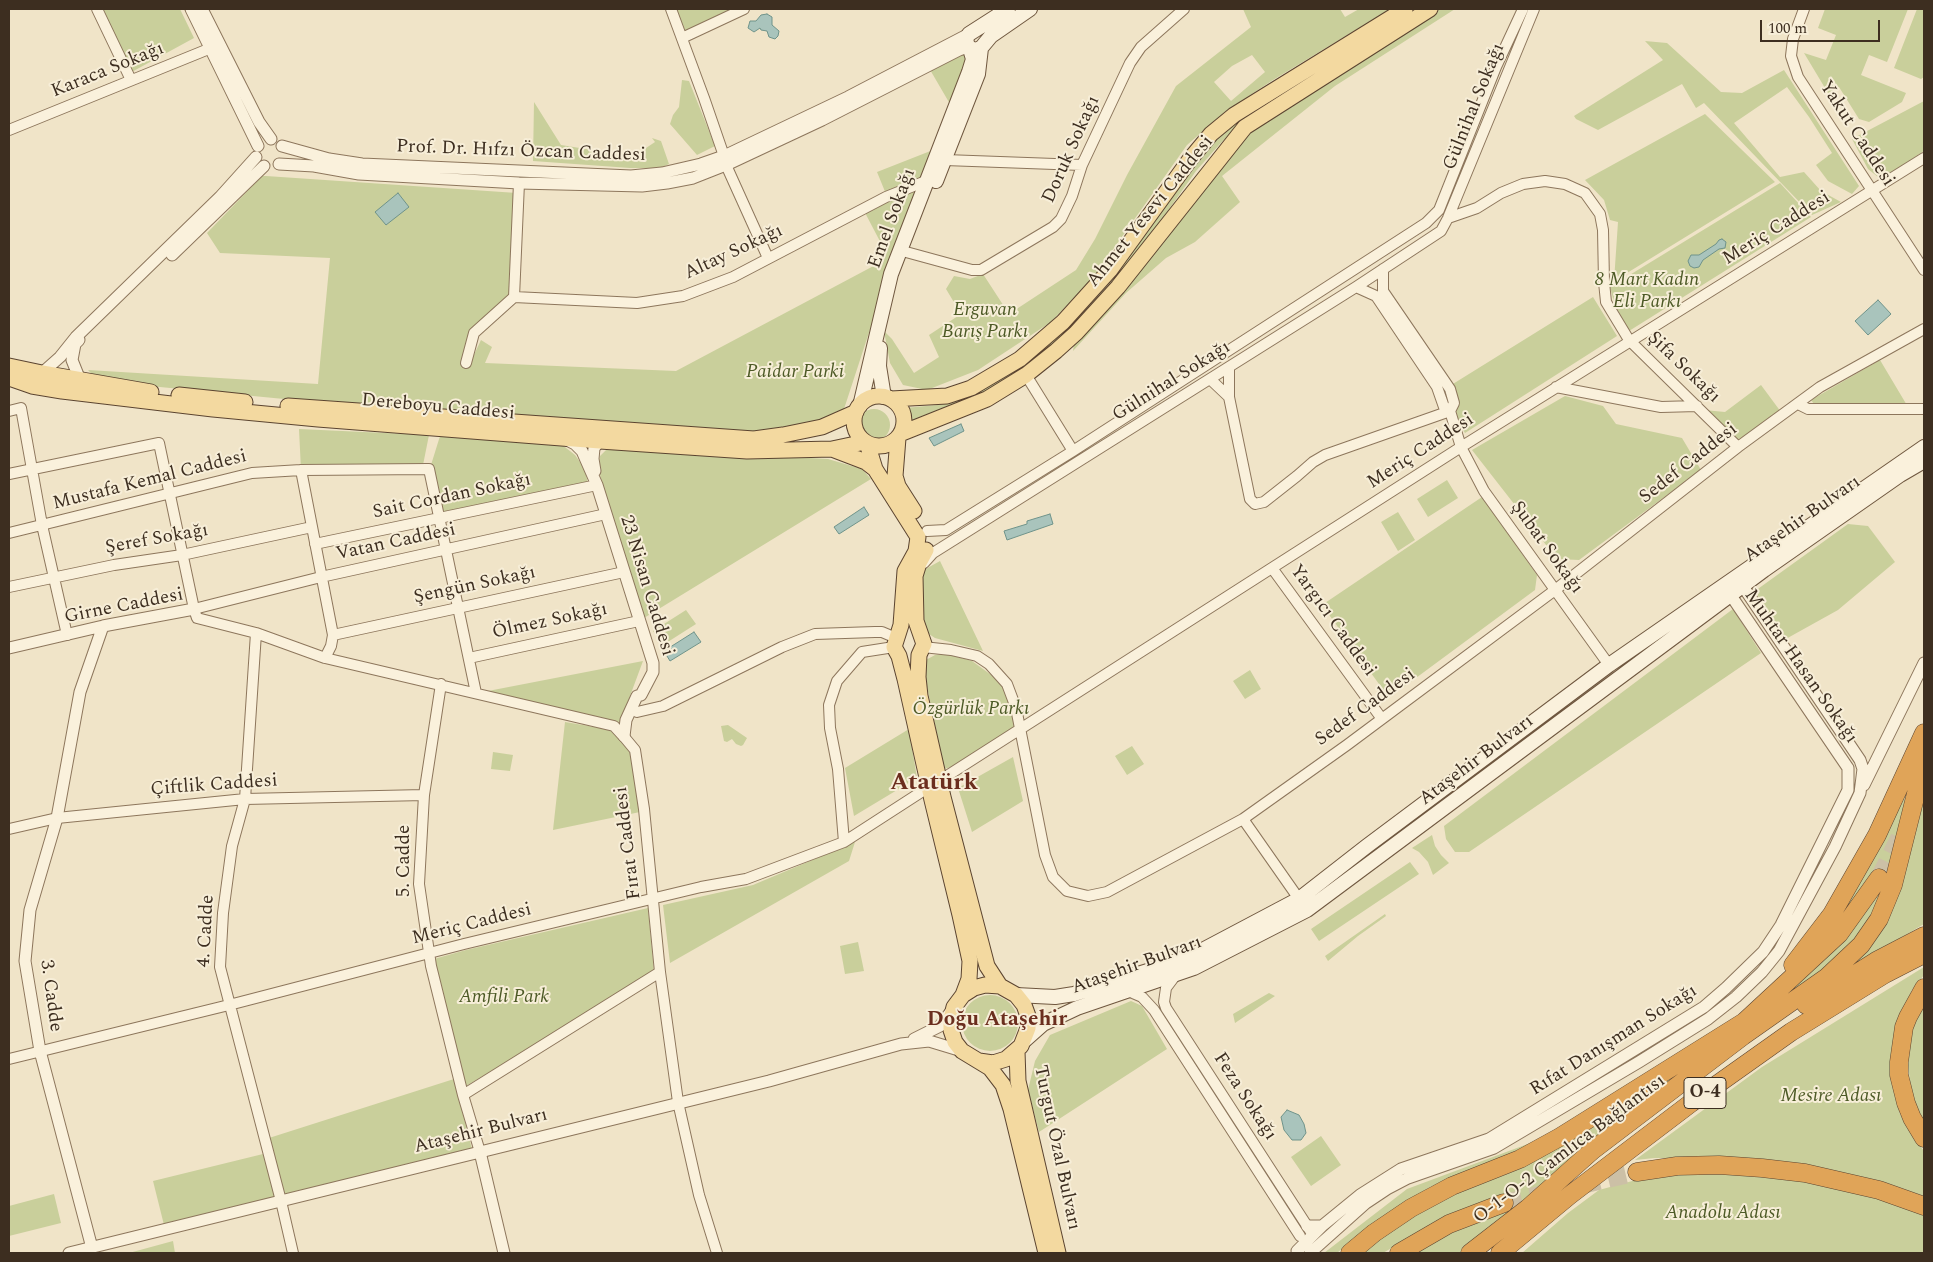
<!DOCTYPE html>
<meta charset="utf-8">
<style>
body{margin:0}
#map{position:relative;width:1933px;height:1262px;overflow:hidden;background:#f0e4c8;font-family:Spectral,serif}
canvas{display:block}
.frame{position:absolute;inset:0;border:10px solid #3d2e20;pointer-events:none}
.scale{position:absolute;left:1760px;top:20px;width:120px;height:22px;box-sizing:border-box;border:2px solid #3d2e20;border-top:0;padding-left:6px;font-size:15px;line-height:18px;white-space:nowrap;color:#3d2e20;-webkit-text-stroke:4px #f7eed8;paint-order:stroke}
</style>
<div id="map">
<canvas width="1933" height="1262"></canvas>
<div class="frame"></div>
<div class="scale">100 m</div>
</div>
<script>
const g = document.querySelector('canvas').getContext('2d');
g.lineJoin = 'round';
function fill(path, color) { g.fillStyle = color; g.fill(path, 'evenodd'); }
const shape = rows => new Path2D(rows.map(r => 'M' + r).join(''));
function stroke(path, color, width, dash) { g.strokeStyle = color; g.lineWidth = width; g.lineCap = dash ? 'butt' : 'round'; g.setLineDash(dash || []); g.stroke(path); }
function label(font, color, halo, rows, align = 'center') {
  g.font = font + ' Spectral,serif'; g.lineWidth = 4; g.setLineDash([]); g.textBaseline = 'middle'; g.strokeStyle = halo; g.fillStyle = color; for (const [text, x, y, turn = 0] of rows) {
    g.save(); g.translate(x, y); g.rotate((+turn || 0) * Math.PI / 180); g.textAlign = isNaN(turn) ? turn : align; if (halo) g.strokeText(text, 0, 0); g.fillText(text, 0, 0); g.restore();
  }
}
fill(shape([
 [98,9,180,9,194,38,128,74],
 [676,9,736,9,686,33],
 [1243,9,1340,9,1345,17,1359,9,1390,9,1273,80,1226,111,1187,145,1092,279,1051,322,978,370,927,390,903,385,890,363,884,331,892,339,914,373,939,357,929,335,961,314,946,289,954,276,970,279,983,274,1009,314,1076,270,1095,239,1127,175,1176,86,1251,27],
 [1252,55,1265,72,1231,101,1214,82,1232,66],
 [1414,9,1422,9,1242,122,1219,145,1196,171,1148,239,1099,305,1024,369,996,387,911,428,909,418,905,408,937,405,959,399,1077,318,1111,282,1211,142,1238,120],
 [1438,9,1455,9,1335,86,1222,176,1240,202,1195,242,1166,258,1126,293,1073,351,1074,344,1249,131],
 [1825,9,1908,9,1887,62,1869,55,1861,75,1906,93,1902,102,1869,122,1859,119,1839,87,1828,93,1804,53,1826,60,1836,35,1818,28],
 [1917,9,1924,9,1924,77,1921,79,1894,68],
 [1645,41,1667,43,1721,92,1742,93,1784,70,1859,186,1852,194,1828,181,1816,165,1832,153,1809,117,1787,87,1734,123,1780,177,1804,172,1821,191,1841,202,1812,215,1704,103,1696,108,1682,84,1598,130,1576,119,1574,116,1663,60],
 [966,48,972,57,950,104,929,68],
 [682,80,689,81,715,146,697,155,670,124,673,115,679,107],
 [1924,101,1924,151,1894,171,1878,177,1868,169,1852,139],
 [534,102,561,145,611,153,610,160,631,158,655,142,652,138,661,141,669,164,660,168,630,168,533,161],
 [1705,114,1775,182,1614,281,1618,222,1610,220,1604,200,1585,180],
 [933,150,892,262,844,409,820,426,783,435,315,402,98,381,88,370,318,384,330,258,220,253,207,233,262,176,266,176,517,193,512,295,473,331,471,361,481,340,492,347,485,363,676,371,881,262,884,249,862,207,886,194,877,172],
 [1780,183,1811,217,1629,331,1615,306,1610,287],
 [1593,297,1617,336,1465,433,1456,419,1448,387],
 [1880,360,1908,407,1814,404,1811,400],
 [1761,385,1781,412,1750,434,1736,440,1704,410,1725,412],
 [1565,396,1603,406,1616,424,1682,438,1701,470,1579,560,1557,559,1472,450],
 '858 425a16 16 0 1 1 32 0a16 16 0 1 1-32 0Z',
 [299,429,429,435,423,465,301,470],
 [440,436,561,444,575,455,585,469,588,484,439,517,431,465],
 [609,447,828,459,862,469,871,479,644,618,612,522,598,467,600,456],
 [1447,480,1458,498,1428,517,1417,499],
 [1482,497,1537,575,1535,590,1401,689,1384,691,1322,605],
 [1398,512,1415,540,1398,551,1381,522],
 [1848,524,1868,526,1895,562,1838,610,1784,640,1755,591],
 [940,561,983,651,935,638,926,632,920,620,922,571],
 [1733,609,1761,653,1469,852,1455,852,1446,839,1444,826],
 [686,610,696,624,663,645,653,631],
 [947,654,972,661,994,677,1004,688,1010,704,1015,730,958,765,944,769,924,672,924,661,935,655],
 [643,661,620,723,488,691],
 [1250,670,1261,689,1245,699,1233,681],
 [565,722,613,730,633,754,640,812,553,830],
 [728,725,747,738,743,745,741,746,736,744,732,739,727,742,724,741,721,726],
 [909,729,917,778,854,816,845,768],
 [1132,746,1144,764,1127,775,1115,756],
 [493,752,513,755,510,771,491,769],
 [1013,757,1023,801,972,832,958,788],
 [1924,778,1924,924,1844,972,1868,946],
 [1911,787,1884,898,1852,947,1543,1184,1459,1253,1413,1253,1442,1219,1383,1253,1359,1253,1397,1225,1720,1044,1810,973,1845,936,1872,879,1818,947,1835,921],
 [1432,835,1435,846,1441,855,1449,863,1433,875,1428,862,1419,852,1412,848],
 [855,842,849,861,670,963,663,905,753,885],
 [1410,862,1419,874,1319,941,1311,929],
 [648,908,654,971,567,1026,466,1086,434,959,466,950],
 [1385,914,1386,916,1358,936,1328,961,1325,956],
 [858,942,864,971,845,974,840,946],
 [1924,967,1924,975,1912,990,1896,1026,1891,1054,1892,1082,1900,1114,1914,1138,1924,1151,1924,1196,1886,1184,1718,1159,1655,1158,1635,1160,1762,1067],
 [1269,993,1275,996,1235,1023,1233,1014],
 '962 1023a28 28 0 1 1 56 0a28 28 0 1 1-56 0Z',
 [1131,1001,1142,1006,1167,1049,1039,1132,1028,1090,1035,1061,1050,1035],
 [1924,1003,1924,1124,1912,1098,1908,1065,1912,1030],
 [454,1079,472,1149,285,1195,269,1138],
 [1321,1136,1341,1165,1311,1186,1291,1157],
 [1541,1139,1509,1156,1430,1187,1370,1225,1337,1253,1324,1253,1407,1189],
 [263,1154,276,1197,164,1225,153,1181],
 [1684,1174,1730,1174,1805,1180,1873,1195,1924,1213,1924,1253,1522,1253,1568,1213,1599,1190,1636,1180],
 [54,1194,61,1223,9,1236,9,1206],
 [173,1241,175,1253,129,1253]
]), '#c9cf9b');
const water = shape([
 [767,14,772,17,772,25,779,31,778,36,775,39,769,37,767,31,761,30,760,28,754,32,748,28,750,21,756,21,761,15,767,14],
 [398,193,409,207,386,225,375,212,398,193],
 [1722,239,1726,242,1725,248,1719,249,1703,260,1699,267,1694,268,1690,266,1688,261,1691,255,1699,255,1716,244,1719,240,1722,239],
 [1878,300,1891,314,1868,335,1855,321,1878,300],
 [961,424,964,431,934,446,929,438,961,424],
 [864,507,869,515,839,534,834,527,864,507],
 [1050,514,1053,524,1007,540,1004,531,1027,524,1027,521,1050,514],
 [694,632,701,642,670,661,664,651,694,632],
 [1287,1110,1299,1115,1304,1124,1306,1133,1301,1140,1292,1140,1284,1130,1281,1117,1287,1110]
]);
fill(water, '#a9c4bc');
stroke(water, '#6f938a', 1);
stroke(shape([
 [1879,878,1903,831],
 [1582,1185,1637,1172],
 [1504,1203,1549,1193]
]), '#ccc0a6', 18, [18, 9]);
const minor = shape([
 [97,9,131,80],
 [671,9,704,98,724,156],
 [1804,9,1793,39,1791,56,1798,77,1924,270],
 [682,38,744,9],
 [9,130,216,46],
 [945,160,1082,165],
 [726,165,768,258],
 [1448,218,1477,208,1501,193,1523,184,1545,181,1565,184,1585,193,1600,214,1603,230,1604,282,1606,302,1629,340,1738,447],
 [906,252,972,270,981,270,1053,227,1061,219,1072,196,1082,165,1130,63,1141,47,1184,9],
 [1356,287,1376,296,1437,387,1444,407,1450,411,1461,447,1484,491,1609,665],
 [514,297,637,303,683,296,733,277,886,197,926,181],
 [466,363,474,333,514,297,519,183],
 [1229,367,1229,397,1250,499,1255,504,1264,502,1297,476,1313,462,1325,455,1450,411,1454,403,1450,389,1383,291,1383,269],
 [1026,375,1073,451],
 [1210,379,1229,397],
 [1556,387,1661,407,1697,406],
 [1798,404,1808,409,1924,409],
 [9,411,21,408,42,525,67,635],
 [301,470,333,635,331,646,325,658],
 [9,474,159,443,194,609,197,618,256,633,325,658,614,726,625,738,635,750,644,809,660,972,678,1102,699,1195,717,1253],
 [927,531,946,530,1073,451,1426,223,1439,210,1496,67,1523,9],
 [9,533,252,473,301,470,429,469,476,693],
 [315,544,597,485],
 [924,563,933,553,1356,287,1441,231,1448,218,1534,9],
 [1272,568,1382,719],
 [9,587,114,565,182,555,312,527],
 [194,609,321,577,606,514],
 [256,633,245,799,232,846,223,913,220,967,281,1201,293,1253],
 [333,635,624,572],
 [923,647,951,650,977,656,989,664,1007,684,1016,708,1045,855,1053,877,1067,891,1088,896,1107,892,1243,819,1347,745,1555,590,1738,447,1820,387,1924,329],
 [469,658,639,621],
 [441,684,424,795,419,884,431,966,463,1095,480,1152],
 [637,712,663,706,782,647,815,634,875,632,882,632,896,638],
 [939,781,1461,447,1924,158],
 [1243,819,1299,899],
 [9,829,57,818,245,799,424,795],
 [844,842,838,769,830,728,829,705,837,681,862,652,894,647],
 [1175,976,1166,988,1164,1002,1166,1008,1311,1232],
 [1128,991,1142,997,1154,1010,1300,1236],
 [9,1059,229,1005,464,944,701,887,746,879,844,842,929,787],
 [463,1095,660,972]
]);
const tertiary = shape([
 [191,9,258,146],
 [202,9,259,122,271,139],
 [282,146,329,159,362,164,631,176,662,173,701,164,724,156,848,97,969,34],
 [279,164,314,166,359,174,519,183,642,186,667,183,693,178,726,165,822,120,959,50,968,47],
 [172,255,264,166],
 [79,340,75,344,72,360,80,380],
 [42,373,60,357,76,337,220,197,256,157],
 [567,440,575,444,582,451,597,485,653,663,653,672,641,695],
 [595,471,593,459,594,448,600,441],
 [1724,589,1734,600,1848,768],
 [9,648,103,626,194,609],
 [624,736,626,720,637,696,641,695],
 [1864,785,1924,663],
 [914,1039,940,1026,952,1010],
 [480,1152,504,1253],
 [1307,1226,1322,1226],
 [92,1248,40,1051,25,961,30,910,57,818,80,692,103,626],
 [1297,1251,1322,1226,1360,1195,1401,1169,1489,1139,1704,1007,1726,988,1763,952,1781,925,1848,790,1848,768],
 [69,1253,769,1081,901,1044,929,1041,962,1051],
 [1310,1253,1366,1203,1387,1189,1408,1178,1494,1148,1639,1062,1708,1019,1736,997,1762,972,1779,951,1835,847,1860,793,1863,769,1860,760,1738,579]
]);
const secondary = shape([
 [1008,9,969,34,966,39,968,47,975,50,981,48,991,36,1030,9],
 [936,181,978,74,981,48],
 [880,348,879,366,884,397],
 [860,406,891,274,969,72,973,59,970,49],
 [1016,995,1055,997,1074,994,1151,970,1195,954,1299,899,1367,846,1609,665,1924,447],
 [1025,1040,1043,1024,1077,1008,1194,968,1307,910,1764,570,1900,475,1924,461]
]);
const primary = shape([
 [9,366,42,373,151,392],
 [9,378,32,386,62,391,213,409,318,419,600,441,747,451,832,449,865,442],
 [179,395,245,402],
 '854 421a25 25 0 1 1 50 0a25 25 0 1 1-50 0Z',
 [891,399,947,396,971,388,1020,359,1063,322,1110,270,1191,158,1211,134,1234,115,1405,9],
 [288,406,754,439,783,435,822,427,856,412],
 [902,433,987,399,1026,375,1056,351,1076,333,1118,287,1245,127,1430,9],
 [898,438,895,476,898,486,914,511],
 [867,443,875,469,918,537,916,551,905,571,901,625,894,647,899,656,905,679,932,800,960,915,970,961,969,979,963,995],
 [832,449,866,462,875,469],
 [926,550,919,563,915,576,916,621,924,644,919,655,918,677,920,696,943,797,987,966,1000,986],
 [1017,1051,1018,1081,1058,1253],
 [979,1061,993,1063,1006,1059,1021,1046,1028,1028,1028,1016,1024,1005,1016,995,1000,986,985,985,974,988,963,995,954,1007,951,1019,951,1030,955,1042,962,1051,990,1068,1003,1085,1011,1109,1046,1253]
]);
const motorway = shape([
 [1793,965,1832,914,1877,835,1924,733],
 [1924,988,1908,1017,1904,1027,1899,1062,1899,1075,1906,1103,1912,1118,1924,1138],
 [1806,1005,1876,961,1924,936],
 [1637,1172,1677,1166,1719,1165,1762,1168,1805,1173,1879,1190,1924,1206],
 [1528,1208,1593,1150,1743,1036,1827,977,1861,945,1879,919,1893,885,1924,762],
 [1350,1253,1374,1233,1411,1208,1452,1186,1520,1159,1560,1137,1744,1022,1839,934,1879,878],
 [1399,1253,1449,1224,1504,1203],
 [1470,1253,1537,1201],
 [1500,1253,1570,1195,1691,1103,1791,1032,1885,974,1924,954]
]);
stroke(minor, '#8d765c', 12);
stroke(tertiary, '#8d765c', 13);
stroke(secondary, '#6f573f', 16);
stroke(primary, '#5b4430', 17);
stroke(motorway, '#5b4430', 19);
stroke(minor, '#faf1dc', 10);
stroke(tertiary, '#faf1dc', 11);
stroke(secondary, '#faf1dc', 14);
stroke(primary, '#f3d9a0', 15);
stroke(motorway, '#e0a458', 18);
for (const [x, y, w] of [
 [1705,1093,42]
]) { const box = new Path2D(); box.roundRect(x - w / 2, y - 15.5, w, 31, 4); g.fillStyle = '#f7eed8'; g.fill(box); stroke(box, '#3d2e20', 1); }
label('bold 18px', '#3d2e20', null, [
 ["O-4",1705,1093]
]);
label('19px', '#3d2e20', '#f7eed8', [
 ["Karaca Sokağı",108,71,-22],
 ["Gülnihal Sokağı",1475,107,-68],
 ["Yakut Caddesi",1856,134,57],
 ["Doruk Sokağı",1072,150,-66],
 ["Prof. Dr. Hıfzı Özcan Caddesi",521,152,2],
 ["Ahmet Yesevi Caddesi",1151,212,-51],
 ["Emel Sokağı",893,219,-70],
 ["Meriç Caddesi",1777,229,-32],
 ["Altay Sokağı",734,253,-25],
 ["Şifa Sokağı",1683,368,44],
 ["Gülnihal Sokağı",1172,382,-32],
 ["Dereboyu Caddesi",438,408,5],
 ["Meriç Caddesi",1421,452,-33],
 ["Sedef Caddesi",1689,464,-38],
 ["Mustafa Kemal Caddesi",150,481,-14],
 ["Sait Cordan Sokağı",452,497,-12],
 ["Ataşehir Bulvarı",1803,520,-35],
 ["Şeref Sokağı",157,540,-10],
 ["Vatan Caddesi",396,543,-12],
 ["Şubat Sokağı",1546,548,54],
 ["Şengün Sokağı",475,586,-12],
 ["23 Nisan Caddesi",646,586,73],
 ["Girne Caddesi",124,607,-11],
 ["Yargıcı Caddesi",1332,621,54],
 ["Ölmez Sokağı",550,622,-12],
 ["Muhtar Hasan Sokağı",1800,667,55],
 ["Sedef Caddesi",1366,708,-36],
 ["Ataşehir Bulvarı",1477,761,-37],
 ["Çiftlik Caddesi",214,786,-4],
 ["Fırat Caddesi",629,843,-97],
 ["5. Cadde",405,861,-90],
 ["Meriç Caddesi",472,925,-14],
 ["4. Cadde",207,931,-87],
 ["Ataşehir Bulvarı",1137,966,-20],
 ["3. Cadde",50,996,82],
 ["Rıfat Danışman Sokağı",1614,1041,-32],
 ["Feza Sokağı",1244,1097,57],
 ["Ataşehir Bulvarı",481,1132,-14],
 ["Turgut Özal Bulvarı",1056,1148,78],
 ["O-1-O-2 Çamlıca Bağlantısı",1570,1150,-37]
]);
label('italic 19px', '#4d5a26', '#f7eed8', [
 ["8 Mart Kadın",1647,281],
 ["Eli Parkı",1647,303],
 ["Erguvan",985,311],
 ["Barış Parkı",985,333],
 ["Paidar Parki",795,373],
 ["Özgürlük Parkı",971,710],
 ["Amfili Park",504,998],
 ["Mesire Adası",1831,1097],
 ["Anadolu Adası",1723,1214]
]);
label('bold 21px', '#6b2e1e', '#f7eed8', [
 ["Doğu Ataşehir",997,1021]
]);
label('bold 24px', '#6b2e1e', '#f7eed8', [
 ["Atatürk",934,784]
]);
</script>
